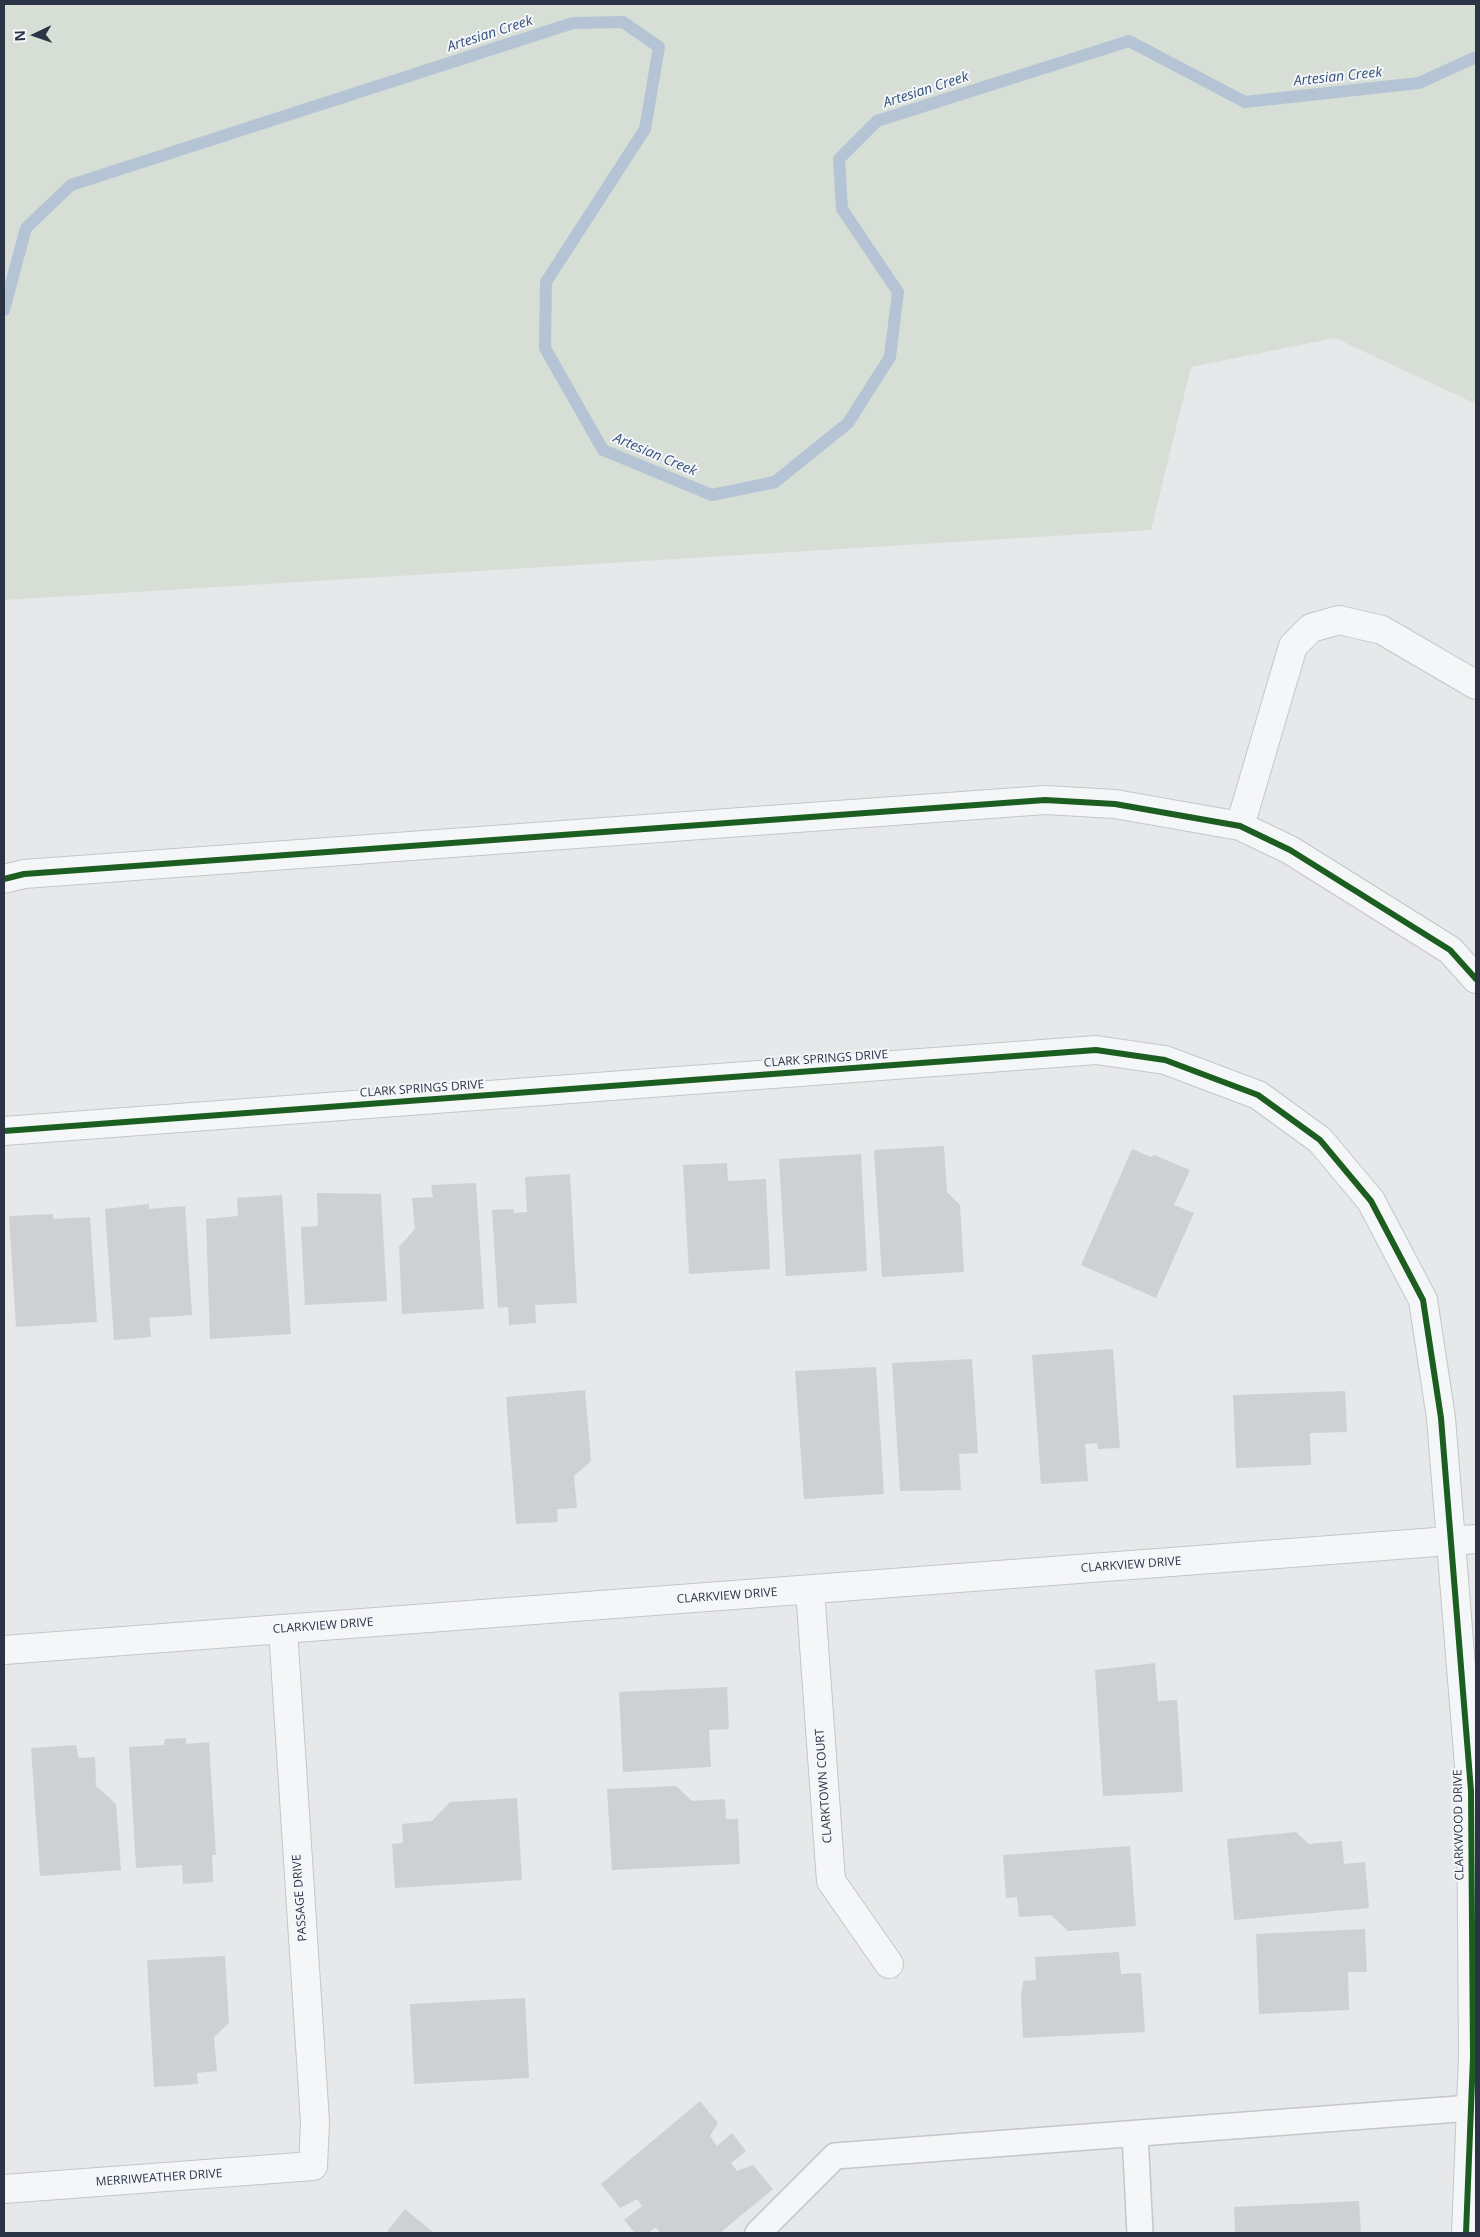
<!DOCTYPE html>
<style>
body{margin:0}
#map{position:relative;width:1480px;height:2237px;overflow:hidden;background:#e6e8ea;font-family:"Open Sans",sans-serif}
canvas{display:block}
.frame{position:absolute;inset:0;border:5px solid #2b3445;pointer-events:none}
.north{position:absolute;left:10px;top:10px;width:50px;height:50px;-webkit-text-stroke:4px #f4f6f9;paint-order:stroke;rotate:267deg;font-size:14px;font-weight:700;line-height:20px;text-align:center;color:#2b3445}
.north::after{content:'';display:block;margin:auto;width:18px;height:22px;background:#2b3445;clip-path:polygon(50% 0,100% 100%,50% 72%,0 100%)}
</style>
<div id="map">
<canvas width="1480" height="2237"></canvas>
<div class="frame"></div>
<div class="north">N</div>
</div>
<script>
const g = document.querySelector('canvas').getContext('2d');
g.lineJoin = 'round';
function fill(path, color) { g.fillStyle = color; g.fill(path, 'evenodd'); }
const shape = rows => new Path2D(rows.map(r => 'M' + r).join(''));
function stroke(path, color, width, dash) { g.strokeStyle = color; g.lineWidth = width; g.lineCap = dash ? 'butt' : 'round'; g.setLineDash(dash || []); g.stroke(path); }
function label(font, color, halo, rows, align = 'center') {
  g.font = font + ' "Open Sans",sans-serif'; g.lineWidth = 4; g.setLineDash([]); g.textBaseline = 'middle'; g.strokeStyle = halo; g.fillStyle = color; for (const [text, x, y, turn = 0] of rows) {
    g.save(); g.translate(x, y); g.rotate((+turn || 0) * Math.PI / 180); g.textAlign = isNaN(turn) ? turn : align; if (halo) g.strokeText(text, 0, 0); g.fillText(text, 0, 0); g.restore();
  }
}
fill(shape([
 [4,4,1476,4,1476,404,1335,338,1191,367,1151,530,4,600]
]), '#d6ded6');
stroke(shape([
 [4,310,26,228,71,185,573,23,623,22,659,47,645,129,546,282,545,348,603,450,712,495,775,482,848,423,890,357,898,292,842,209,839,159,877,121,1129,41,1245,102,1419,83,1476,57]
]), '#b4c4d5', 12);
fill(shape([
 [944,1146,947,1192,960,1205,964,1272,882,1277,874,1150],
 [1132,1149,1151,1157,1154,1155,1190,1170,1174,1205,1194,1213,1156,1298,1081,1265],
 [861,1154,867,1271,786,1276,779,1159],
 [727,1163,728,1181,766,1179,770,1269,689,1274,683,1165],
 [570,1174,577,1303,535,1305,536,1323,509,1325,508,1307,498,1308,492,1210,514,1209,514,1213,527,1212,525,1177],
 [476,1183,484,1309,402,1314,399,1247,415,1229,412,1198,433,1197,431,1185],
 [317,1193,381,1194,387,1301,305,1305,301,1227,318,1226],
 [282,1195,291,1334,210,1339,206,1219,238,1216,237,1198],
 [149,1204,149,1209,185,1206,192,1315,149,1318,151,1337,114,1340,105,1209],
 [53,1214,53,1219,90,1217,97,1322,16,1327,9,1216],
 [1113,1349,1120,1448,1098,1449,1097,1443,1085,1444,1088,1481,1041,1484,1032,1355],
 [972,1359,978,1453,959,1454,961,1490,900,1491,892,1363],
 [876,1367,884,1494,804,1499,795,1371],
 [585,1390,591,1461,574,1476,577,1508,557,1509,558,1522,516,1524,506,1397],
 [1345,1391,1347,1432,1310,1433,1311,1465,1236,1468,1233,1395],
 [1155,1663,1158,1701,1177,1700,1183,1792,1103,1796,1095,1670],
 [727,1687,729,1729,709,1730,711,1767,623,1772,619,1692],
 [186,1738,186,1744,209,1742,216,1855,212,1855,213,1882,183,1884,182,1865,136,1868,129,1747,164,1745,165,1739],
 [76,1745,79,1758,95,1757,96,1786,116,1804,121,1870,40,1876,31,1748],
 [676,1786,692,1801,725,1799,726,1819,738,1819,740,1864,612,1870,607,1789],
 [517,1798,522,1880,395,1888,392,1844,403,1843,402,1824,432,1821,450,1802],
 [1296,1832,1309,1844,1342,1841,1344,1864,1365,1862,1369,1908,1234,1920,1227,1839],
 [1130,1846,1136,1926,1068,1931,1051,1915,1019,1917,1017,1897,1006,1898,1003,1855],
 [1365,1929,1367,1972,1348,1972,1349,2010,1259,2014,1256,1934],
 [1119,1952,1121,1974,1141,1973,1145,2032,1023,2038,1021,1998,1023,1981,1036,1980,1035,1957],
 [225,1956,229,2023,214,2037,217,2071,197,2073,198,2084,154,2087,147,1960],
 [525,1998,529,2078,414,2084,410,2004],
 [700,2101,718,2123,710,2136,717,2146,732,2133,746,2151,731,2163,737,2171,753,2165,773,2189,720,2233,660,2233,656,2227,648,2233,635,2233,624,2220,642,2206,637,2199,620,2208,601,2184],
 [1359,2201,1361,2232,1235,2233,1234,2207],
 [405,2209,434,2233,386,2233]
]), '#ced0d3');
const service = shape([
 [1135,2134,1140,2233],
 [758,2233,835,2156,1471,2108]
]);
const minor = shape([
 [1240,826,1293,646,1311,628,1339,620,1382,630,1476,685],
 [4,879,24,874,1045,800,1115,804,1240,826,1290,850,1450,950,1476,979],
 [4,1131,1096,1050,1165,1060,1258,1095,1320,1140,1371,1201,1423,1300,1441,1418,1471,1791,1473,2057,1466,2233],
 [810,1590,831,1881,889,1964],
 [4,1650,1476,1539],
 [4,2189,313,2166,315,2122,283,1629]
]);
stroke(service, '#c4c6c8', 28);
stroke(minor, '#c4c6c8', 30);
stroke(service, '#f5f6f7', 25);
stroke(minor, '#f5f6f7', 28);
stroke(shape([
 [4,879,24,874,1045,800,1115,804,1240,826,1290,850,1450,950,1476,979],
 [4,1131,1096,1050,1165,1060,1258,1095,1320,1140,1371,1201,1423,1300,1441,1418,1471,1791,1473,2057,1466,2233]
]), '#1b5e20', 6);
label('12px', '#2b3445', '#f4f6f9', [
 ["CLARK SPRINGS DRIVE",826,1059,-4],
 ["CLARK SPRINGS DRIVE",422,1089,-4],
 ["CLARKVIEW DRIVE",1131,1565,-4],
 ["CLARKVIEW DRIVE",727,1596,-4],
 ["CLARKVIEW DRIVE",323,1626,-4],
 ["CLARKTOWN COURT",824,1786,-94],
 ["CLARKWOOD DRIVE",1459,1825,-91],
 ["PASSAGE DRIVE",300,1898,-94],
 ["MERRIWEATHER DRIVE",159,2178,-4]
]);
label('italic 14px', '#34527a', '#f4f6f9', [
 ["Artesian Creek",490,34,-18],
 ["Artesian Creek",1338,77,-6],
 ["Artesian Creek",926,90,-18],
 ["Artesian Creek",655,455,23]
]);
</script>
